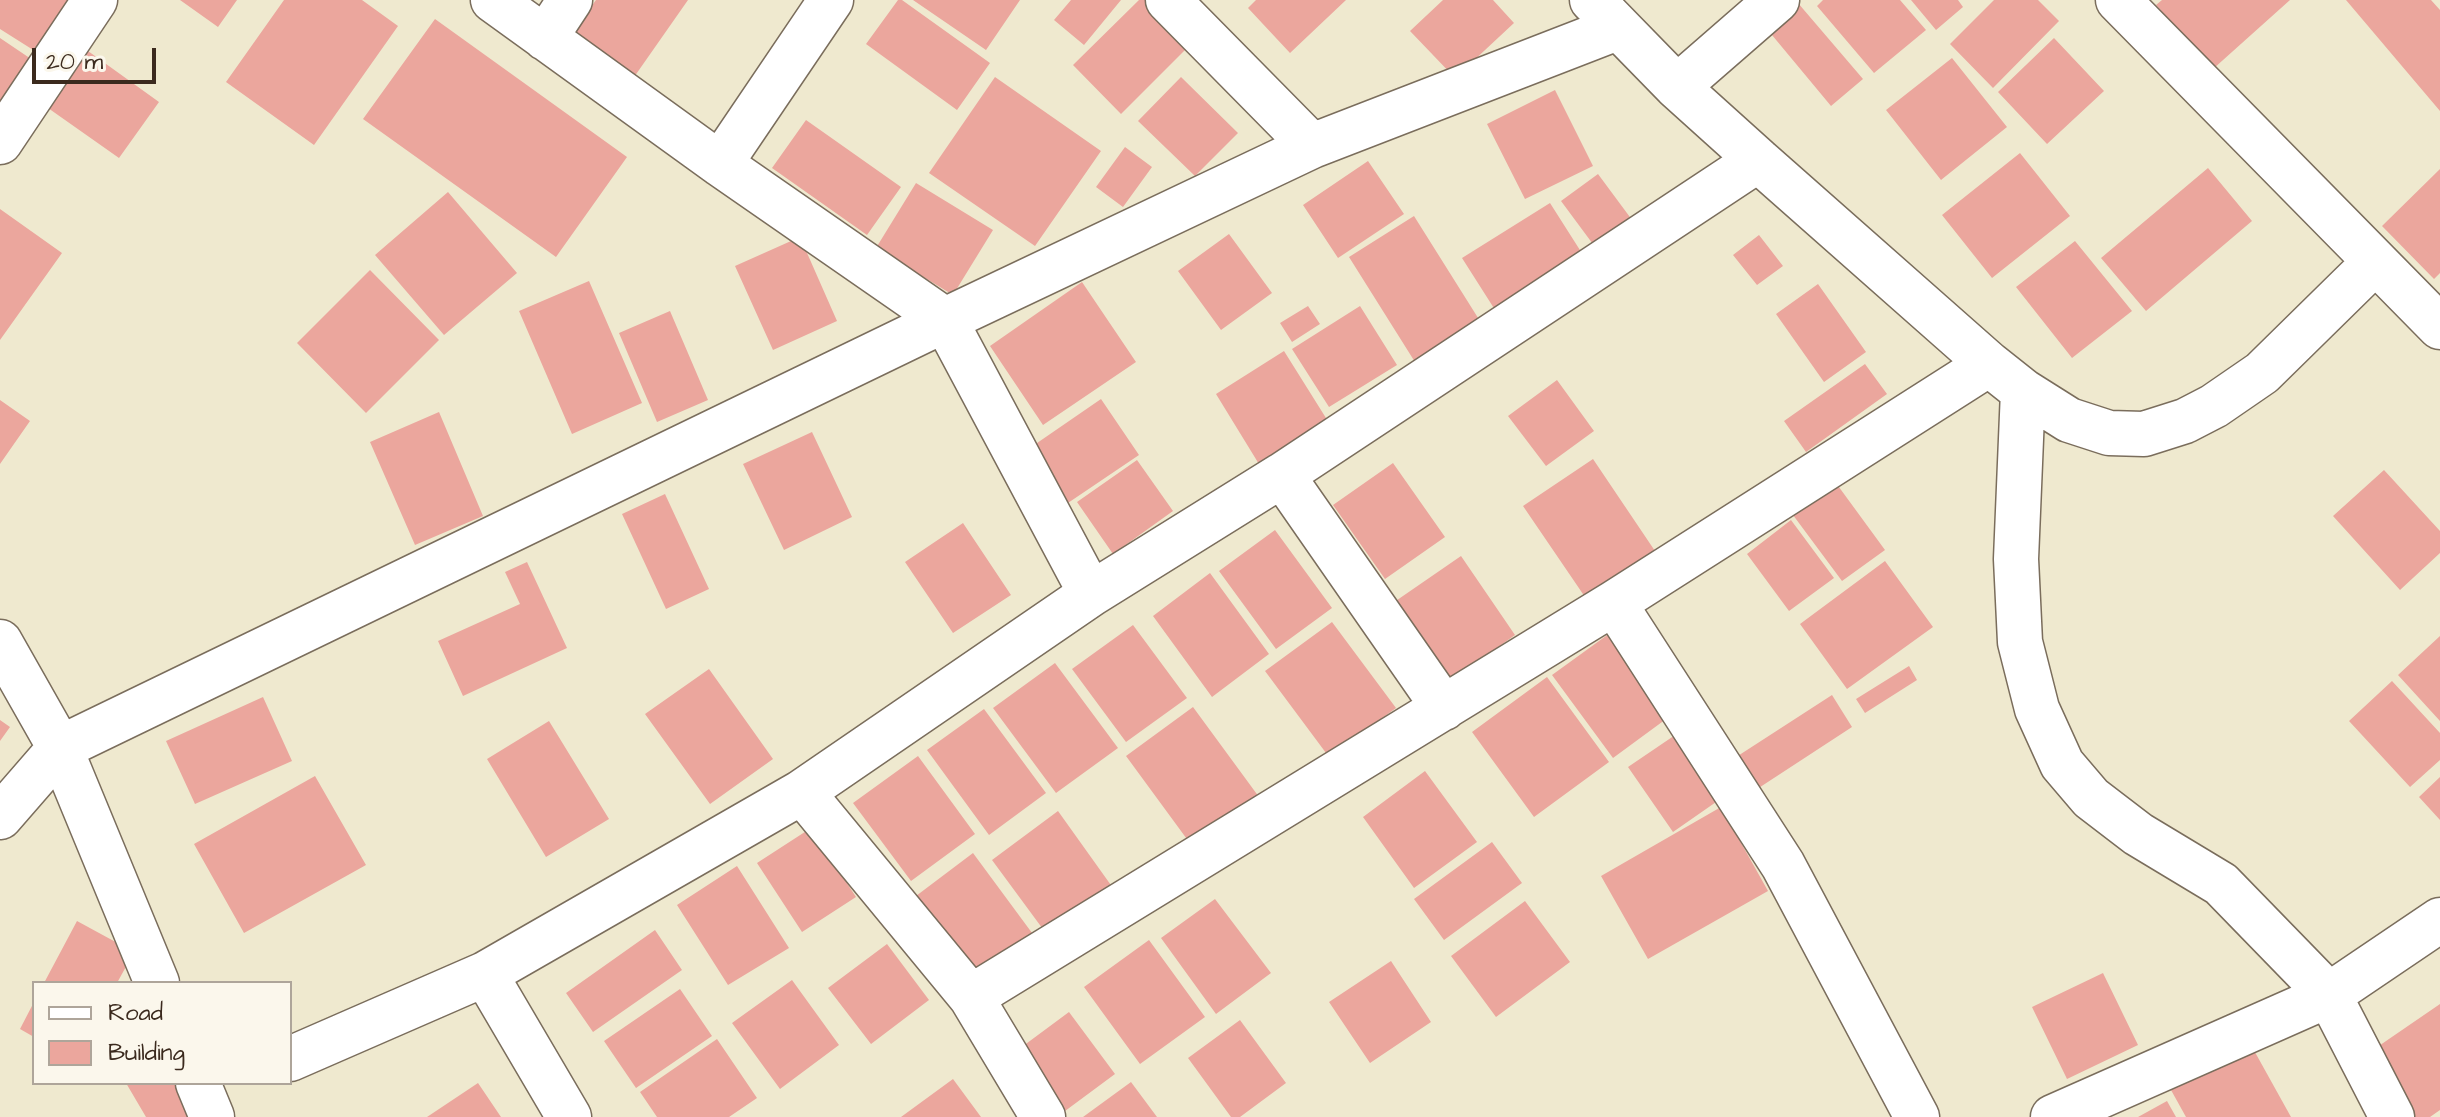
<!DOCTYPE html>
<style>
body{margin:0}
#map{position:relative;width:2440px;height:1117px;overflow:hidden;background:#efe9cf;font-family:"Architects Daughter",sans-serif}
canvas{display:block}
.legend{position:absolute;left:32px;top:981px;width:260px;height:104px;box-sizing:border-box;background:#fbf7ec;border:2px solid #aea59a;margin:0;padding:10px 14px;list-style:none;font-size:24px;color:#3b2a1e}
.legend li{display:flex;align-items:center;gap:16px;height:40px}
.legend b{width:40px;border:2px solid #aea59a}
.scale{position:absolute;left:32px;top:48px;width:124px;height:36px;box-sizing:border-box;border:4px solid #3b2a1e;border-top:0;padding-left:10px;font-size:24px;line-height:28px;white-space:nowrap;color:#3b2a1e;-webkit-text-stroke:6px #fbf7ec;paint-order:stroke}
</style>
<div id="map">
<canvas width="2440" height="1117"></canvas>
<ul class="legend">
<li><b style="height:10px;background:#fff"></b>Road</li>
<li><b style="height:22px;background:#eba69d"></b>Building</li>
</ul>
<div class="scale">20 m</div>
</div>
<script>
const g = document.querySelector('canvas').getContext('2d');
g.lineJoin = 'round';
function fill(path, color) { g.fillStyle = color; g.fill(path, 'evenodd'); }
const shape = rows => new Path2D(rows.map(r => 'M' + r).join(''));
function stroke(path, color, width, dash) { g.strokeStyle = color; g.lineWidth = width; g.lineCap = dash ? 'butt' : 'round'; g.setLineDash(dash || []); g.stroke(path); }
fill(shape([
 [0,0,69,0,38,53,0,29],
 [180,0,237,0,218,27],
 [284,0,362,0,398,26,314,145,226,82],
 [596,0,688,0,632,80,570,36],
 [898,0,902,0,990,63,957,110,866,44],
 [913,0,1020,0,986,50],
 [1071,0,1121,0,1084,45,1054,20],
 [1139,0,1150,0,1192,43,1121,114,1073,65],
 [1256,0,1346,0,1290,53,1248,8],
 [1443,0,1493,0,1514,23,1455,78,1410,31],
 [1823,0,1900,0,1926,30,1874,73,1817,6],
 [1911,0,1958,0,1963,7,1936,30],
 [1994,0,2038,0,2059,21,1993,88,1950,44],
 [2162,0,2290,0,2213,69,2156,5],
 [2346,0,2431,0,2440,10,2440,111],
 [1798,3,1863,79,1831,106,1767,29],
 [435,19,627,157,556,257,363,119],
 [0,38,37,63,0,105],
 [2054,38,2104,91,2047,144,1998,92],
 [88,51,159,102,119,158,48,108],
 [1952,58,2007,127,1941,180,1886,110],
 [995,77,1101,151,1035,246,929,173],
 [1181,77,1238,133,1195,176,1138,121],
 [1555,90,1593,166,1525,199,1487,124],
 [806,120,901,187,867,235,772,168],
 [1125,147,1152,167,1123,207,1096,187],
 [2020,153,2070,216,1992,278,1942,215],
 [1368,161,1404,214,1338,258,1303,205],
 [2208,168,2252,221,2146,311,2101,258],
 [2440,169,2440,273,2434,279,2382,226],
 [1598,174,1638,228,1601,255,1561,201],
 [916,183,993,230,953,295,876,248],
 [448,192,517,273,444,335,375,255],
 [1550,203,1585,258,1497,313,1462,258],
 [0,209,62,253,0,340],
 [1414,216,1485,329,1420,370,1349,257],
 [1229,234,1272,293,1221,330,1178,271],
 [1759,235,1783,266,1757,285,1733,255],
 [800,237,837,321,773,350,735,266],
 [2075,241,2132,311,2072,358,2016,287],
 [370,270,439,340,366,413,297,343],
 [589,281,642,403,572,434,519,311],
 [1082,282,1136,362,1043,425,990,346],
 [1818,284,1866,352,1824,382,1776,314],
 [1308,306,1320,324,1292,342,1280,323],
 [1360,306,1397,365,1329,407,1292,349],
 [670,311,708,400,657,422,619,333],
 [1284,351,1331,426,1262,469,1216,394],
 [1865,364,1887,394,1806,452,1784,421],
 [1557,380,1594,431,1546,466,1508,416],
 [1101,399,1139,455,1062,507,1024,452],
 [0,400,30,421,0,464],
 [439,412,483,516,415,545,370,442],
 [812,432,852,517,784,550,743,464],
 [1593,459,1655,551,1585,597,1523,506],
 [1137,460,1173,511,1113,554,1077,502],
 [1393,463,1445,537,1385,579,1333,505],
 [2384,470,2440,531,2440,553,2400,590,2333,516],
 [1836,483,1885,550,1842,581,1793,515],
 [665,494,709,589,666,609,622,514],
 [1791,520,1834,578,1789,611,1747,554],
 [963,523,1011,595,953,633,905,562],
 [1275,530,1332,608,1276,649,1219,571],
 [1461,556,1515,635,1442,687,1387,607],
 [1885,561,1933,627,1847,689,1800,624],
 [527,562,567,648,463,696,438,641,520,604,505,572],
 [1210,573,1269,654,1212,697,1153,616],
 [1332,622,1396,708,1329,757,1265,671],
 [1133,625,1187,698,1126,742,1072,669],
 [1617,628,1677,711,1613,758,1552,675],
 [2440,636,2440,721,2398,675],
 [1055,663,1118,748,1056,793,993,708],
 [1909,666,1917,680,1865,713,1856,699],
 [709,669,773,759,710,804,645,714],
 [1547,677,1609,762,1534,817,1472,732],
 [2392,681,2440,733,2440,760,2410,787,2349,721],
 [1832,695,1852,727,1751,793,1730,761],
 [263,697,292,761,195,804,166,741],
 [1193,707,1259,797,1192,846,1126,756],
 [984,709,1046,793,989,835,927,750],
 [0,720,10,727,0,741],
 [549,721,609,819,546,857,487,759],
 [1684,729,1729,793,1673,832,1628,767],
 [918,756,975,834,911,881,853,803],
 [1425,771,1477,842,1414,888,1363,817],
 [315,776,366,865,244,933,194,844],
 [2440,777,2440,820,2419,797],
 [1721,807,1768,891,1648,959,1601,876],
 [1058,811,1113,888,1048,936,992,860],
 [811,828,856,897,802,932,757,863],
 [1492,842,1522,883,1444,940,1414,899],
 [973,853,1035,937,977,979,916,896],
 [737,866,789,948,728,985,677,905],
 [1215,899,1271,973,1216,1014,1161,938],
 [1525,901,1570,962,1496,1017,1451,956],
 [77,921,134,952,117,983,44,983],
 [655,930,682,970,593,1032,566,993],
 [1149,940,1205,1017,1140,1064,1084,987],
 [887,944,929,1000,871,1044,828,988],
 [1391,961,1431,1022,1370,1063,1329,1002],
 [2103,973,2138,1045,2067,1079,2032,1007],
 [792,980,839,1045,780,1089,732,1023],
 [680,989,712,1036,636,1088,604,1041],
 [34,1002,34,1037,20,1029],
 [2440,1004,2440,1110,2430,1117,2414,1117,2370,1052],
 [1069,1012,1115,1074,1061,1114,1015,1052],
 [1240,1020,1286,1083,1240,1117,1231,1117,1188,1058],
 [717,1039,757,1098,729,1117,657,1117,640,1092],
 [2251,1045,2291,1117,2186,1117,2171,1090],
 [953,1079,981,1117,901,1117],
 [1131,1082,1157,1117,1083,1117],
 [126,1083,178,1083,198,1117,146,1117],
 [478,1083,501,1117,427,1117],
 [2167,1101,2176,1117,2138,1117]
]), '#eba69d');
const minor = shape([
 [493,0,720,164,945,320,1091,594],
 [1168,0,1312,146],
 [1592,0,1677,87,1758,160,1989,364,2023,391,2069,420,2109,433,2144,434,2185,421,2214,406,2262,373,2374,263],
 [2118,0,2440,327],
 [545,38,570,0],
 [1677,87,1777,0],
 [0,142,95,0],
 [720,164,831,0],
 [2023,391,2016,559,2020,642,2037,709,2062,764,2091,798,2138,834,2221,884,2329,995,2392,1117],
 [1282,475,1444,708],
 [1614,603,1783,865,1917,1117],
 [0,642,60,748,945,320,1312,146,1617,28],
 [0,817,60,748,157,983],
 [485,974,802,792],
 [971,997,802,792,1091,594,1282,475,1758,160],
 [290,1059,485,974,569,1117],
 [198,1083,212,1117],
 [1043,1117,971,997,1614,603,1989,364],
 [2053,1117,2329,995,2440,920]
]);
stroke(minor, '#7a6d5c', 47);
stroke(minor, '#fff', 44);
</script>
